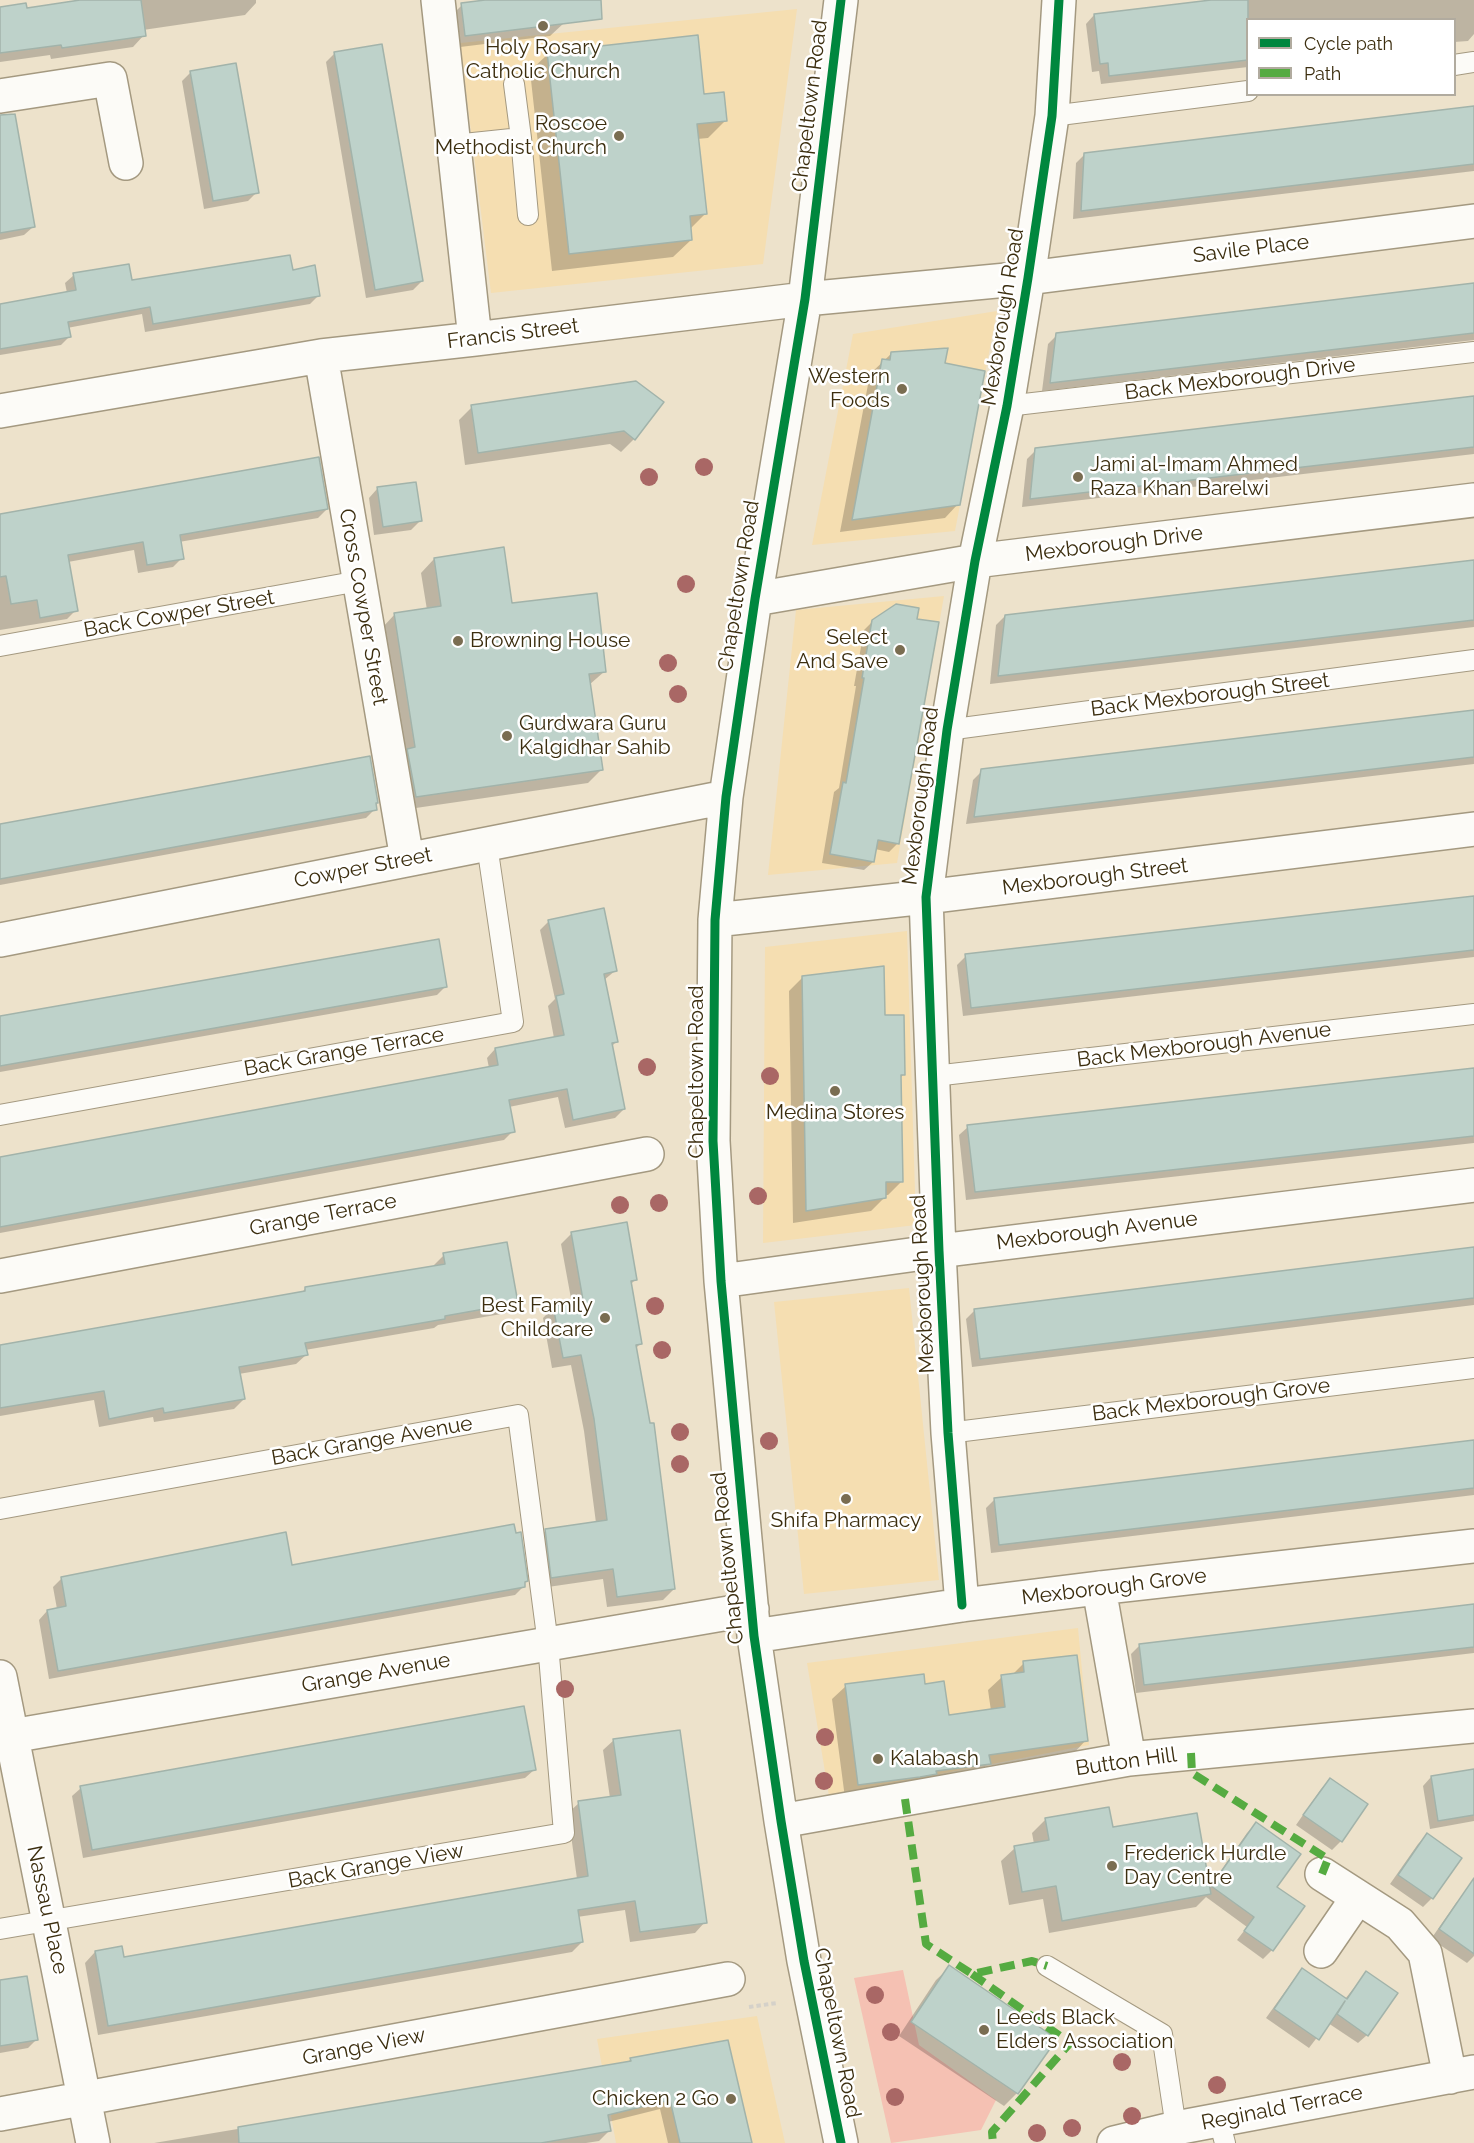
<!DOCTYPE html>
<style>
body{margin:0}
#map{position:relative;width:1474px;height:2143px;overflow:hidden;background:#ede2cb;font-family:Raleway,sans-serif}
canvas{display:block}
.legend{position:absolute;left:1246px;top:18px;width:210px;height:78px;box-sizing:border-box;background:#fff;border:2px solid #b1ab9f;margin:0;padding:8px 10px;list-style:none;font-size:18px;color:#3c2e0f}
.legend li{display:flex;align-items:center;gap:12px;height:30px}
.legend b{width:30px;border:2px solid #b1ab9f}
</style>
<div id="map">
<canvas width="1474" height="2143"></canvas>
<ul class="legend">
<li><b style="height:8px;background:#00873e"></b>Cycle path</li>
<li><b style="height:8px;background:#55ab41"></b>Path</li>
</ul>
</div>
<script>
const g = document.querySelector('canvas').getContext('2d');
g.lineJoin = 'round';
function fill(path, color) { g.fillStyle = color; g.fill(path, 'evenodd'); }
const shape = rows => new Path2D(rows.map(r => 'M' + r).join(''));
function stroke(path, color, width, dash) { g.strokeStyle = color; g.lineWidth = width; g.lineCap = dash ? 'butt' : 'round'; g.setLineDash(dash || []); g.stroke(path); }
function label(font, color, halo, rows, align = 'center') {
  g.font = font + ' Raleway,sans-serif'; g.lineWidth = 5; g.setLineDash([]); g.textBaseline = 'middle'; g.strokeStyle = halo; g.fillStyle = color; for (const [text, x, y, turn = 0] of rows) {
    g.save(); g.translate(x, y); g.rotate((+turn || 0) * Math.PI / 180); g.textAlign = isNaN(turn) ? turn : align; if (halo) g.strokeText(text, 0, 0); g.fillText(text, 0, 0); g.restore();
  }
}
fill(shape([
 [797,9,763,264,491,293,460,43],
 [997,311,955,531,812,545,853,334],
 [944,596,897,863,768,875,796,610],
 [907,931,916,1225,763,1243,765,947],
 [909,1288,939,1580,804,1594,774,1302],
 [1078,1628,1089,1745,829,1796,807,1663],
 [757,2016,785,2143,616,2143,597,2039]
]), '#f5deb1');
fill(shape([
 [903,1970,919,2045,996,2100,981,2130,891,2143,854,1978]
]), '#f5c1b3');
fill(shape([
 [94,0,256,0,256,3,245,15,143,30,144,35,133,47,51,59,50,55,0,62,0,8,25,10],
 [480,0,561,0,564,23,550,36,452,48,449,18,462,5,480,2],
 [1221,0,1474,0,1474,34,1468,41,1454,42,1454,20,1248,20,1248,67,1101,84,1099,71,1092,72,1086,24,1094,15],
 [334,54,422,281,413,290,366,298,326,62],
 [548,54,703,96,726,120,708,138,697,139,705,214,690,229,691,240,673,257,552,271,530,71],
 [191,72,257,192,248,201,204,209,182,81],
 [1474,107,1474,171,1073,219,1076,163,1085,154],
 [0,128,33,227,24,235,0,240],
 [291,271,319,295,310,304,145,332,142,314,67,328,69,337,61,345,0,355,0,305,67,293,65,283,74,275,131,282],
 [1474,285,1474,340,1042,391,1048,344,1057,335],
 [892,353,943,365,958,504,945,518,840,532,870,374],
 [636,382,634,439,621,452,610,444,465,465,459,420,472,407],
 [1474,398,1474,454,1022,507,1027,459,1036,450],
 [377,489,420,521,411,530,374,535,369,498],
 [327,509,318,518,179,542,182,558,173,567,138,573,134,550,68,562,76,610,67,619,0,630,0,516],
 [434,559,511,605,605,671,589,685,602,769,588,783,402,810,382,628,395,614,427,610,421,573],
 [1474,562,1474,627,990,684,996,625,1005,616],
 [873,621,898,843,889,852,875,849,873,862,864,870,822,863,834,792,839,788,856,686,854,686,864,630],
 [1474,712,1474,764,966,824,973,780,982,771],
 [377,802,374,805,375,809,366,818,0,885,0,826],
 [1474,897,1474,957,963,1016,957,965,966,956],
 [549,921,615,971,604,980,616,1042,611,1047,624,1109,615,1118,565,1128,558,1097,509,1107,513,1131,504,1140,0,1233,0,1159,489,1068,487,1058,495,1049,554,1038,548,1006,555,999,540,930],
 [802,978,883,1017,903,1075,900,1078,902,1181,888,1195,884,1195,885,1197,871,1211,793,1223,789,991],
 [445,987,437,995,0,1072,0,1018],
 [1474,1069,1474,1143,966,1200,959,1135,968,1127],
 [572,1233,636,1279,630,1285,640,1344,635,1349,674,1589,663,1600,607,1607,603,1579,541,1588,535,1541,546,1530,596,1523,584,1431,571,1365,552,1368,543,1318,554,1307,572,1304,561,1244],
 [1474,1248,1474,1305,972,1367,966,1319,975,1310],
 [444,1255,516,1303,507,1313,438,1325,434,1328,305,1350,306,1355,296,1364,239,1374,244,1399,234,1409,154,1422,153,1417,99,1427,94,1400,0,1416,0,1346,300,1294,305,1289,435,1267,434,1265],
 [1474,1441,1474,1495,991,1553,986,1508,995,1499],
 [290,1567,523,1583,524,1586,515,1595,49,1679,39,1620,47,1611,57,1609,53,1587,62,1578],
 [1474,1606,1474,1653,1136,1693,1131,1654,1140,1645],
 [1024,1663,1086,1740,1073,1754,986,1766,976,1777,845,1798,832,1699,846,1686,947,1716,991,1711,988,1690,1002,1677,1011,1676],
 [614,1740,705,1922,695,1933,630,1942,625,1910,577,1917,582,1942,572,1952,98,2035,85,1963,95,1952,122,1958,577,1879,568,1813,579,1803,610,1798,603,1750],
 [534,1770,525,1778,83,1858,72,1796,81,1788],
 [1474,1770,1474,1821,1430,1829,1423,1786,1431,1777],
 [1330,1780,1341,1841,1332,1850,1296,1825,1321,1789],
 [1046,1819,1112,1829,1209,1888,1247,1833,1256,1824,1275,1887,1272,1950,1263,1959,1237,1940,1247,1927,1206,1897,1196,1907,1049,1933,1043,1899,1009,1905,1001,1861,1015,1848,1034,1844,1032,1833],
 [1427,1835,1432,1898,1423,1907,1390,1884,1418,1844],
 [1464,1894,1474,1900,1474,1956,1467,1963,1431,1939,1456,1903],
 [950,1967,1017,2093,1004,2106,899,2036,936,1980],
 [1303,1970,1345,1999,1366,1973,1367,2035,1358,2043,1328,2023,1309,2048,1266,2018,1294,1979],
 [0,1982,37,2039,28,2048,0,2053],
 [631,2059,750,2143,668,2143,660,2109,608,2122,609,2131,599,2141,586,2143,154,2143,566,2074,627,2063]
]), '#0003');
const building = shape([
 [80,0,141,0,146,36,62,48,61,45,0,53,0,7,26,3,27,8,80,0],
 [485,0,601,0,602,19,465,36,461,3,485,0],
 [1211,0,1248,0,1248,60,1109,76,1108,63,1100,64,1094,14,1211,0],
 [698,35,704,94,724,92,727,121,697,124,707,214,690,216,692,240,569,254,547,52,698,35],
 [382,44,423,281,375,290,334,52,382,44],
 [236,63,259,193,213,201,190,71,236,63],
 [1474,106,1474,164,1081,211,1084,153,1474,106],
 [15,114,35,227,0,233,0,115,15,114],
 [290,255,293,270,315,265,320,296,153,324,150,307,68,322,71,337,0,349,0,304,76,290,73,273,129,264,132,280,290,255],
 [1474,283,1474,333,1050,383,1056,333,1474,283],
 [948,348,945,363,985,371,960,505,852,520,882,359,890,360,891,352,948,348],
 [636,381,664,402,635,440,624,431,478,453,471,405,636,381],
 [1474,396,1474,447,1030,499,1035,448,1474,396],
 [319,457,328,509,180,535,184,559,147,565,143,542,68,555,78,611,40,618,37,600,11,604,6,576,0,577,0,514,319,457],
 [416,482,422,521,383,527,377,487,416,482],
 [504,547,512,603,597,593,606,672,589,674,603,770,416,797,407,749,415,747,394,613,441,606,434,558,504,547],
 [1474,560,1474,620,998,676,1005,615,1474,560],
 [896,604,919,608,917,619,939,622,899,844,878,840,874,862,830,854,843,782,846,783,864,678,862,678,872,620,896,604],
 [1474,710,1474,757,974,817,981,769,1474,710],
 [370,756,378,803,376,803,377,810,0,879,0,824,370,756],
 [1474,896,1474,950,971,1008,965,954,1474,896],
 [604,908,617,971,604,974,618,1042,612,1043,625,1109,573,1120,567,1089,509,1100,515,1132,0,1227,0,1157,498,1065,495,1048,564,1035,556,996,564,994,548,920,604,908],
 [439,939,447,987,0,1066,0,1016,439,939],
 [884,966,885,1015,904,1015,905,1075,901,1075,903,1182,886,1182,886,1198,806,1211,802,976,884,966],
 [1474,1068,1474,1136,975,1192,967,1125,1474,1068],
 [627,1222,637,1280,631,1281,642,1344,636,1345,650,1423,654,1423,675,1589,617,1597,613,1569,551,1578,545,1529,607,1520,594,1419,581,1355,563,1358,553,1306,583,1300,571,1232,627,1222],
 [507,1242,518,1303,445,1316,445,1319,305,1343,308,1355,239,1367,245,1399,164,1413,163,1408,109,1419,104,1391,0,1408,0,1345,305,1291,305,1287,445,1264,443,1253,507,1242],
 [1474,1247,1474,1298,980,1359,974,1309,1474,1247],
 [1474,1440,1474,1488,999,1545,994,1498,1474,1440],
 [514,1524,516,1533,521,1532,528,1581,525,1582,525,1587,58,1671,47,1610,66,1606,61,1577,286,1532,292,1565,514,1524],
 [1474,1604,1474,1647,1144,1685,1139,1644,1474,1604],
 [1077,1655,1088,1741,989,1755,991,1764,936,1771,937,1774,920,1777,858,1785,845,1684,924,1674,925,1684,944,1681,949,1715,1005,1707,1001,1675,1024,1672,1023,1661,1077,1655],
 [524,1706,536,1770,92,1850,80,1786,524,1706],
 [680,1730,707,1923,640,1932,635,1901,578,1910,583,1942,108,2026,95,1951,122,1946,124,1957,588,1876,578,1801,621,1795,613,1739,680,1730],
 [1474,1769,1474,1815,1438,1821,1431,1776,1474,1769],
 [1330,1778,1368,1804,1342,1842,1303,1815,1330,1778],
 [1109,1807,1113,1827,1197,1813,1211,1894,1062,1921,1056,1886,1022,1892,1014,1846,1049,1840,1045,1818,1109,1807],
 [1256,1822,1301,1854,1277,1887,1305,1906,1273,1951,1244,1931,1254,1917,1211,1886,1256,1822],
 [1427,1833,1462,1858,1433,1899,1398,1875,1427,1833],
 [1474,1878,1474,1954,1439,1929,1474,1878],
 [949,1965,1057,2039,1018,2094,911,2022,949,1965],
 [1302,1968,1347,1999,1366,1971,1398,1993,1368,2036,1337,2014,1345,2001,1319,2040,1274,2009,1302,1968],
 [27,1976,38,2040,0,2046,0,1980,27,1976],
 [728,2040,752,2143,680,2143,670,2100,608,2115,611,2131,541,2143,239,2143,238,2127,566,2072,631,2061,630,2058,728,2040]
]);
fill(building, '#bed2ca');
stroke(building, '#a2b3aa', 1.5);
const service = shape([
 [1454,65,1474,62],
 [514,84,521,138,528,215],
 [1052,116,1248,91],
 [454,145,521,138],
 [1007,406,1474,352],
 [0,646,359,581],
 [947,730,1474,660],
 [934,1076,1474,1014],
 [0,1115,513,1022,487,845],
 [948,1433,1474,1368],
 [0,1509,518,1415,548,1644,564,1833,0,1929],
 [1047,1966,1162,2034,1176,2128],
 [1219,2120,1225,2143]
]);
const minor = shape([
 [438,0,475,339],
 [841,0,805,299,755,599,726,797,715,920,713,1141,721,1281,754,1636,781,1821,804,1961,841,2143],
 [0,96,110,79,126,163],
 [321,356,407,859],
 [0,411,321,356,475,339,805,299,1028,278,1474,221],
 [755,599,975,561,1474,500],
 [715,920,926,897,1474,829],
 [0,940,726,797],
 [0,1276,647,1154],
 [721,1281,939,1251,1474,1185],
 [1099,1588,1129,1759],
 [962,1605,948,1433,939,1251,926,897,947,730,975,561,1007,406,1028,278,1052,116,1059,0],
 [754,1636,962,1605,1099,1588,1474,1546],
 [0,1677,93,2143],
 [0,1738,752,1609],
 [781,1821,1129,1759,1474,1726],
 [1322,1874,1400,1924,1425,1953,1450,2077],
 [1321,1951,1358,1897],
 [0,2114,728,1979],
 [1114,2143,1176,2128,1474,2072]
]);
stroke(service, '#a49980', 22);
stroke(minor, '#a49980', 36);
stroke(shape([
 [749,2007,777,2003]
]), '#d5d1c9', 4, [4.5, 3]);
stroke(service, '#fcfbf7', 20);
stroke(minor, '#fcfbf7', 33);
stroke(shape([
 [1191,1753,1192,1773,1328,1859,1322,1874],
 [905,1799,926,1944,972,1974,1032,1961,1047,1966],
 [972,1974,1070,2043,992,2132,993,2143]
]), '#55ab41', 8, [15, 8]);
stroke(shape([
 [841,0,805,299,755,599,726,797,715,920,713,1141,721,1281,754,1636,781,1821,804,1961,841,2143],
 [962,1605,948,1433,939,1251,926,897,947,730,975,561,1007,406,1028,278,1052,116,1059,0]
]), '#00873e', 9);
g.fillStyle = '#a96765';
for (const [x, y] of [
 [704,467],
 [649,477],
 [686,584],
 [668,663],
 [678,694],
 [647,1067],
 [770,1076],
 [758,1196],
 [659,1203],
 [620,1205],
 [655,1306],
 [662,1350],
 [680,1432],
 [769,1441],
 [680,1464],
 [565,1689],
 [825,1737],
 [824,1781],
 [875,1995],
 [891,2032],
 [1122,2062],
 [1217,2085],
 [895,2097],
 [1132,2116],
 [1072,2128],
 [1037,2133]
]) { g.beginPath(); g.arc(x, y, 9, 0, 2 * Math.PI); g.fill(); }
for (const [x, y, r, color] of [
 [543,26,6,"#7a6d51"],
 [619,136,6,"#7a6d51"],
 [902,389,6,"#7a6d51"],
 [1078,477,6,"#7a6d51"],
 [458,641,6,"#7a6d51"],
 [900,650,6,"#7a6d51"],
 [507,736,6,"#7a6d51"],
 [835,1091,6,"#7a6d51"],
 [605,1318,6,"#7a6d51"],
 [846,1499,6,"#7a6d51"],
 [878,1759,6,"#7a6d51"],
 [1112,1866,6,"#7a6d51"],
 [984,2030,6,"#7a6d51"],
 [731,2099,6,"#7a6d51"]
]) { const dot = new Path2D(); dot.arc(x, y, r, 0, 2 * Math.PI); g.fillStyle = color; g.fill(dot); stroke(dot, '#fff', 2); }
label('21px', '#3c2e0f', '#fff', [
 ["Holy Rosary",543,48,"center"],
 ["Catholic Church",543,72,"center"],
 ["Roscoe",607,124,"right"],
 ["Methodist Church",607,148,"right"],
 ["Western",890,377,"right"],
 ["Foods",890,401,"right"],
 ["Jami al-Imam Ahmed",1090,465],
 ["Raza Khan Barelwi",1090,489],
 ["Select",888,638,"right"],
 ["And Save",888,662,"right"],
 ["Browning House",470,641],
 ["Gurdwara Guru",519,724],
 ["Kalgidhar Sahib",519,748],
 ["Medina Stores",835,1113,"center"],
 ["Best Family",593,1306,"right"],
 ["Childcare",593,1330,"right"],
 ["Shifa Pharmacy",846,1521,"center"],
 ["Kalabash",890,1759],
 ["Frederick Hurdle",1124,1854],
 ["Day Centre",1124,1878],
 ["Leeds Black",996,2018],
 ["Elders Association",996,2042],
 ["Chicken 2 Go",719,2099,"right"]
], 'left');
label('21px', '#3c2e0f', '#fff', [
 ["Chapeltown Road",810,106,-83],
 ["Savile Place",1251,249,-7],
 ["Mexborough Road",1003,317,-81],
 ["Francis Street",513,334,-7],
 ["Back Mexborough Drive",1240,379,-7],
 ["Mexborough Drive",1114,544,-7],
 ["Chapeltown Road",739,586,-81],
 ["Cross Cowper Street",363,607,80],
 ["Back Cowper Street",179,614,-10],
 ["Back Mexborough Street",1210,695,-7],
 ["Mexborough Road",921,796,-83],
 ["Cowper Street",363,868,-11],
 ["Mexborough Street",1095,877,-7],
 ["Back Mexborough Avenue",1204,1045,-7],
 ["Back Grange Terrace",344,1052,-10],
 ["Chapeltown Road",697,1072,-90],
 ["Grange Terrace",323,1215,-11],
 ["Mexborough Avenue",1097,1231,-7],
 ["Mexborough Road",923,1284,-93],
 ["Back Mexborough Grove",1211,1400,-7],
 ["Back Grange Avenue",372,1441,-10],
 ["Chapeltown Road",728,1558,-96],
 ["Mexborough Grove",1114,1587,-7],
 ["Grange Avenue",376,1673,-10],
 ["Button Hill",1126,1762,-8],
 ["Back Grange View",376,1866,-10],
 ["Nassau Place",47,1910,78],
 ["Chapeltown Road",837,2033,79],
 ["Grange View",364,2047,-11],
 ["Reginald Terrace",1282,2108,-11]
]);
</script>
